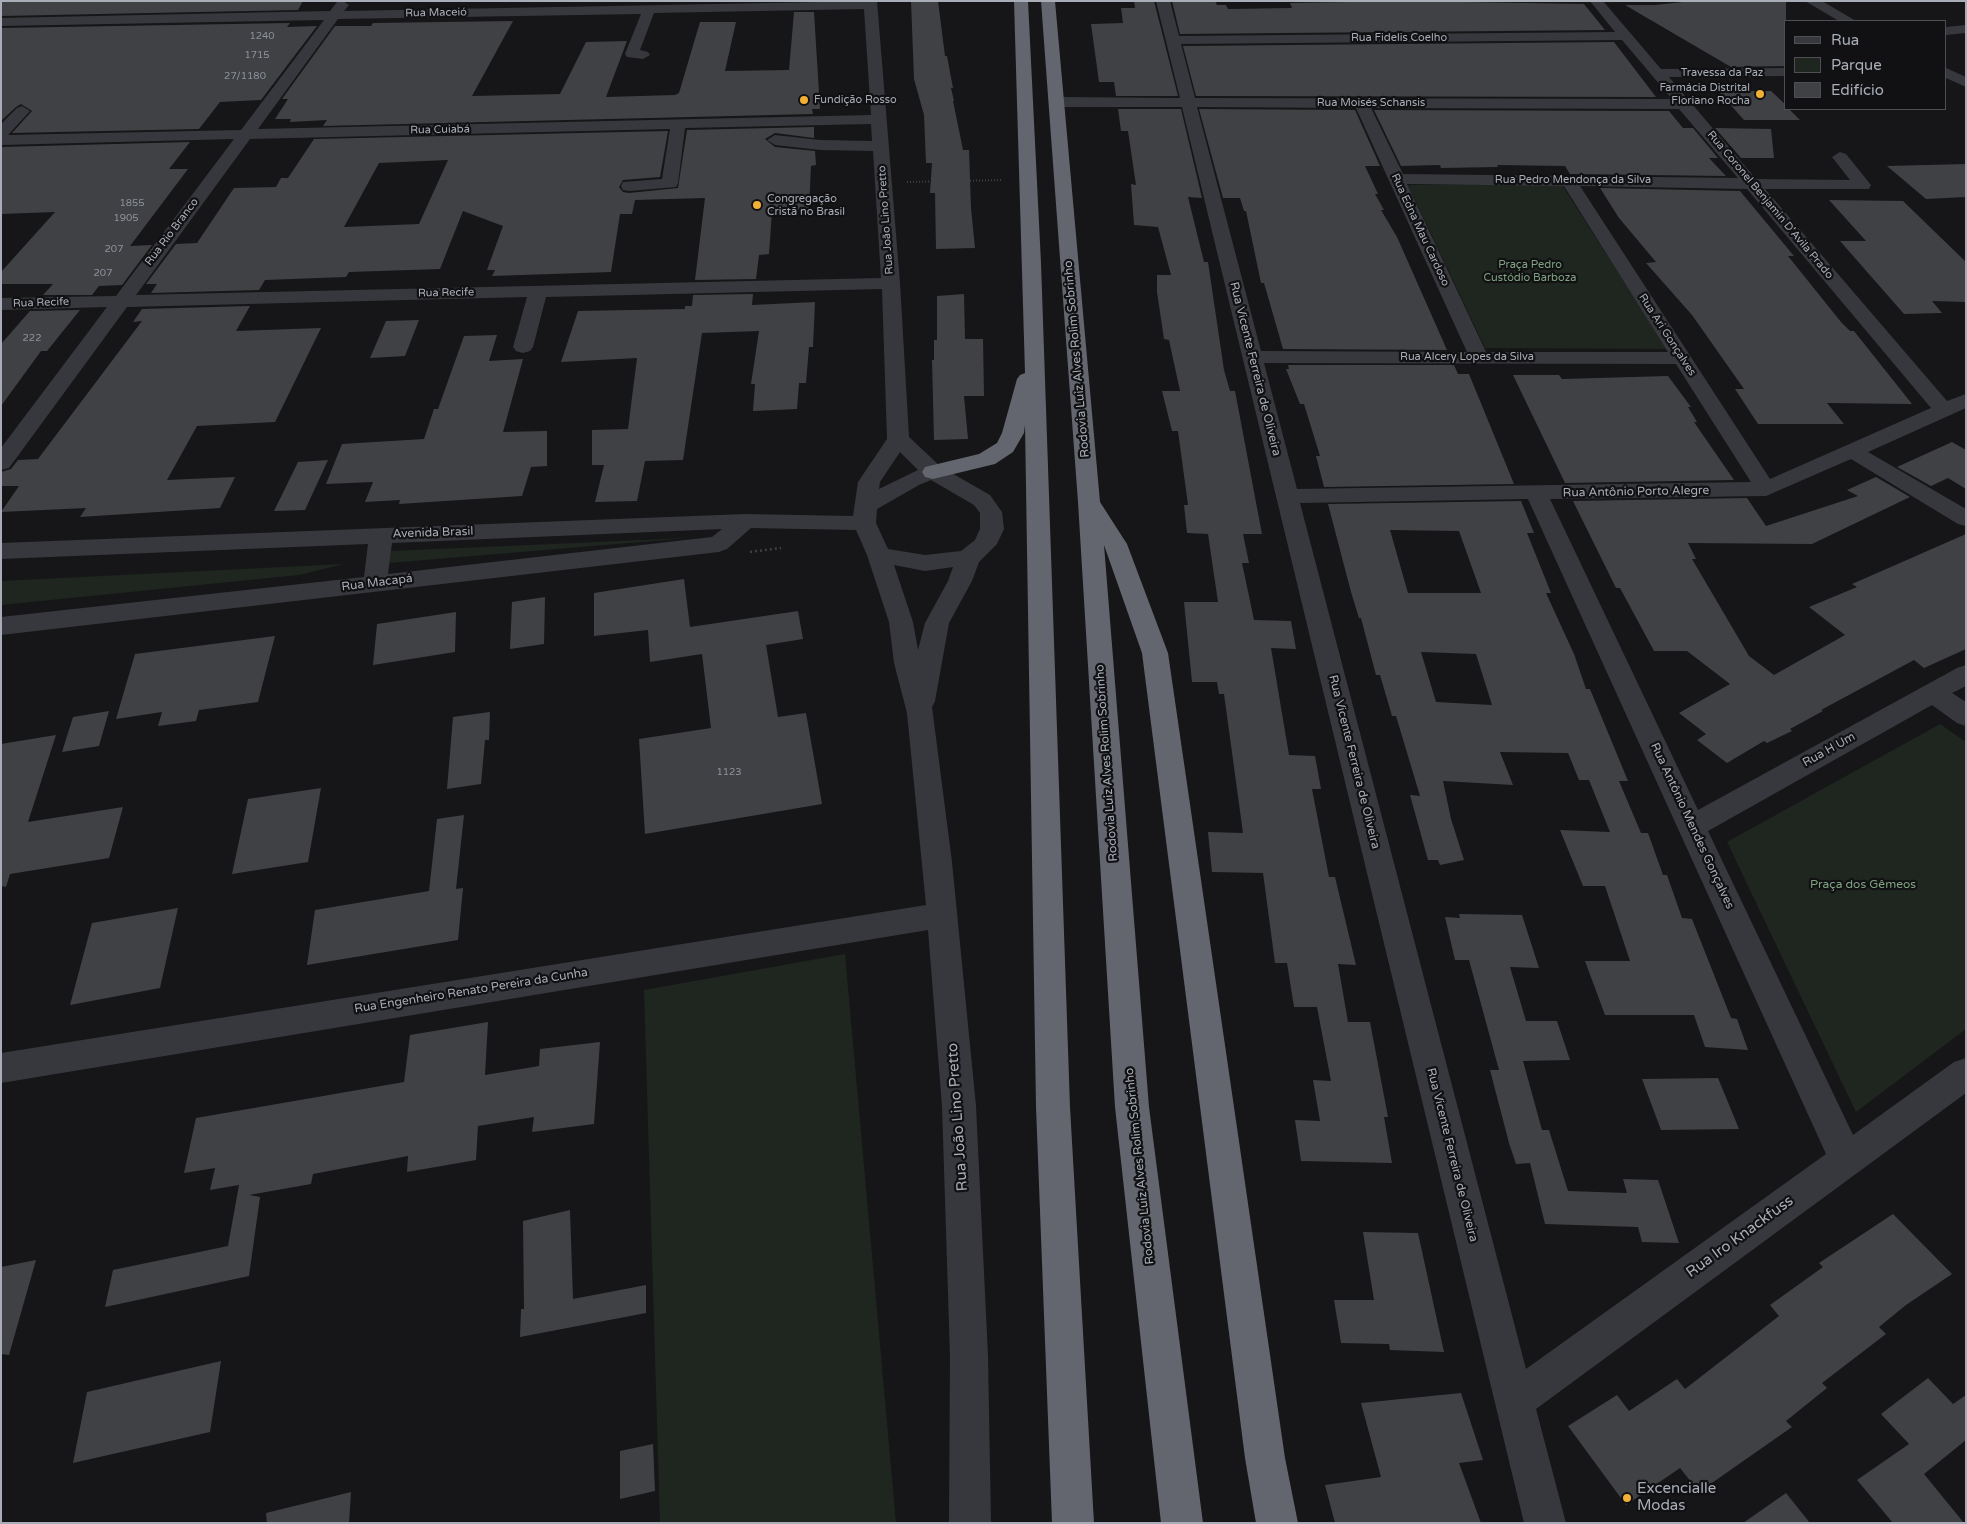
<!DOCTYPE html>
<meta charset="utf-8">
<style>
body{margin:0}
#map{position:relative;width:1967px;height:1524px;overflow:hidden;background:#161618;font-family:"Varela Round",sans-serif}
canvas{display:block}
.frame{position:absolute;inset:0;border:2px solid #a8adb8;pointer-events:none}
.legend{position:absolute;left:1784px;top:20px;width:162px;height:90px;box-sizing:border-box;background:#111113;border:1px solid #4d4f55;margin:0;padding:6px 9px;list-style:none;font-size:15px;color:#a8adb8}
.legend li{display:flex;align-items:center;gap:10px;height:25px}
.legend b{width:25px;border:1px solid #4d4f55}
</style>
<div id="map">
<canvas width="1967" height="1524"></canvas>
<div class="frame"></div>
<ul class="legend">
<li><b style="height:6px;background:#37383d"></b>Rua</li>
<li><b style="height:14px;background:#1e261f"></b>Parque</li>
<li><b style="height:14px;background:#404145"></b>Edifício</li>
</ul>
</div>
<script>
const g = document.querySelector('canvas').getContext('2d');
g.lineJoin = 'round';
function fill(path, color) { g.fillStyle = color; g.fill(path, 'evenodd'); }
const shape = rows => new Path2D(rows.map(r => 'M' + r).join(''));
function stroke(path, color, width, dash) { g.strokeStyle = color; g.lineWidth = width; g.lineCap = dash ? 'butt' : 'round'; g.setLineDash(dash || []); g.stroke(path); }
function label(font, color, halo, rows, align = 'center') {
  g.font = font + ' "Varela Round",sans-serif'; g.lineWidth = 4.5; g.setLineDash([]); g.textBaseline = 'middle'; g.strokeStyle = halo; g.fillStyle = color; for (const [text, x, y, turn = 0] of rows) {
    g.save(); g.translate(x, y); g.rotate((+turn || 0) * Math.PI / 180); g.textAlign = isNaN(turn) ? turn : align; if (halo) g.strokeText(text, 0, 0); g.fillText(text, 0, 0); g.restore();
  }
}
fill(shape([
 [1408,185,1562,185,1667,349,1485,348],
 [689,538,389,563,391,551],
 [344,564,299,575,1,605,1,581],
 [1940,724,1966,742,1966,1029,1856,1112,1727,842],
 [845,954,896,1523,660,1523,644,990]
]), '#1e261f');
fill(shape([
 [1,1,303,1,298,10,1,16],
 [911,1,938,1,945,56,947,56,953,88,951,88,954,101,953,101,963,150,969,150,971,208,975,248,936,249,935,193,930,193,932,163,926,163,924,115,914,79],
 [1134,1,1154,1,1178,96,1116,96,1114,82,1099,82,1091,24,1123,23,1121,8,1135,8],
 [1172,1,1215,1,1217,5,1226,5,1228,9,1292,8,1290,3,1405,1,1584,4,1605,30,1180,34],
 [1692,1,1786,1,1786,66,1731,67,1625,5,1655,5],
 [794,12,814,12,820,109,812,109,813,114,323,126,327,120,290,122,291,119,275,119,288,99,282,99,335,26,371,26,373,23,513,21,472,96,560,94,586,42,627,41,606,97,675,95,679,93,700,22,736,22,725,71,789,70],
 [290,23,287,27,317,26,261,100,220,102,199,129,12,133,32,111,21,104,16,107,1,121,1,28],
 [1614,42,1656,97,1196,96,1183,46],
 [1718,91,1771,91,1786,105,1786,109,1789,109,1800,120,1744,120],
 [1118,109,1181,109,1202,198,1188,197,1204,262,1208,262,1224,370,1230,391,1235,391,1262,534,1243,534,1249,563,1242,563,1254,620,1291,621,1296,649,1271,648,1289,755,1315,756,1321,789,1312,789,1329,877,1335,877,1356,965,1338,964,1348,1022,1370,1022,1388,1117,1384,1117,1392,1163,1301,1161,1295,1120,1320,1121,1313,1080,1331,1081,1317,1007,1294,1007,1287,963,1275,963,1263,873,1212,872,1208,832,1243,833,1224,694,1219,694,1217,682,1192,682,1184,602,1218,602,1208,534,1187,533,1184,505,1188,505,1178,431,1172,431,1162,391,1180,391,1169,340,1164,339,1157,292,1157,275,1171,275,1158,227,1134,225,1131,184,1136,185,1128,131,1121,131],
 [1199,109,1355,110,1380,166,1365,166,1378,194,1375,194,1384,210,1381,210,1397,237,1447,350,1283,349,1264,283,1261,283,1246,211,1244,211,1240,198,1223,198],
 [1374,110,1669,111,1683,128,1693,128,1718,158,1709,158,1726,176,1570,174,1565,166,1497,165,1498,167,1441,168,1440,165,1401,166],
 [814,127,814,138,775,133,765,139,775,147,815,151,816,165,811,166,809,210,772,211,769,254,759,255,756,279,695,280,705,198,635,200,632,214,620,214,611,272,492,276,495,270,487,270,503,226,463,211,440,269,349,272,346,277,265,280,259,290,151,293,157,284,146,284,176,244,197,243,234,188,276,187,281,178,288,178,314,139,668,131,660,177,623,180,619,187,623,192,629,193,678,188,687,130],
 [448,160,419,224,344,227,379,163],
 [1715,128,1771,129,1774,158,1741,158],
 [190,142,169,169,188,169,130,246,152,245,122,285,99,286,92,295,43,295,53,284,1,284,1,272,55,212,1,214,1,147],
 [1966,164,1966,197,1926,199,1887,166],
 [1600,188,1740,191,1794,256,1788,256,1841,322,1850,331,1854,331,1912,404,1827,403,1844,424,1758,424,1735,389,1744,389,1692,315,1646,263,1656,262,1619,218],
 [1829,200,1903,201,1966,262,1966,302,1932,301,1942,313,1904,314,1840,241,1866,241],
 [753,294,752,305,815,302,813,347,809,347,806,383,799,383,797,409,753,411,755,384,751,384,759,331,702,333,683,460,645,461,637,501,595,502,604,465,592,465,592,430,628,429,637,358,561,362,578,311,685,309,685,306,692,306,693,295],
 [964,294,965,339,983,339,984,396,964,396,968,439,934,440,932,360,934,360,934,340,937,340,937,296],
 [250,306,236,331,321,328,275,422,197,426,167,480,235,477,220,508,80,517,86,508,1,512,19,486,1,486,1,472,11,469,18,460,38,459,142,321,133,322,142,309],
 [80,310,47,351,41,351,1,406,1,344,30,311],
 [419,320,405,356,370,358,386,321],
 [497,335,489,361,523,359,503,432,547,431,547,466,531,467,522,496,399,504,400,500,365,502,373,482,326,484,342,444,424,439,434,409,438,409,464,336],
 [1288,365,1454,365,1458,374,1469,374,1514,484,1324,487,1316,456,1320,456,1304,404,1300,404,1286,369,1289,369],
 [1513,375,1559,375,1562,379,1668,376,1691,407,1688,407,1697,422,1694,422,1734,480,1565,483],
 [1952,442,1966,450,1966,489,1948,478,1931,486,1897,467],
 [328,460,305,510,274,511,298,462],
 [1876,477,1910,497,1812,544,1688,543,1696,559,1692,559,1749,656,1774,675,1845,635,1809,607,1857,587,1852,584,1966,534,1966,649,1924,668,1914,660,1821,710,1823,711,1790,729,1792,731,1767,743,1764,741,1727,763,1697,740,1706,734,1679,713,1730,684,1687,651,1654,651,1620,588,1616,588,1573,501,1747,498,1766,526,1858,496,1847,490],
 [1521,501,1534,533,1527,533,1551,593,1546,593,1574,654,1586,689,1590,689,1628,781,1619,781,1641,833,1648,833,1663,875,1667,875,1682,918,1692,919,1731,1018,1737,1019,1748,1050,1705,1047,1694,1015,1605,1015,1585,961,1630,961,1605,886,1583,886,1560,830,1610,832,1589,780,1579,780,1568,753,1500,752,1513,785,1443,781,1451,819,1464,860,1440,865,1438,860,1428,860,1410,795,1420,796,1396,716,1392,716,1380,675,1376,675,1361,618,1359,618,1351,592,1328,504],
 [1390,530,1459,531,1481,593,1408,593],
 [1421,652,1476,654,1492,705,1436,702],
 [684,579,690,627,798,611,803,639,766,645,778,717,806,713,822,804,645,834,639,739,711,728,702,654,650,662,648,630,594,636,594,593],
 [545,597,544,644,510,649,512,602],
 [456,612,455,652,373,665,377,624],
 [275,636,258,702,199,710,196,721,158,726,162,712,116,719,135,654],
 [109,711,99,746,62,752,73,717],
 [490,712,489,740,485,740,481,784,447,789,453,717],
 [56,735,28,822,123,807,109,858,10,874,6,887,1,886,1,744],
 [321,788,308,862,232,874,248,799],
 [464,815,456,889,463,888,458,940,307,965,315,910,429,891,437,819],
 [178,908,160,988,70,1005,92,923],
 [1459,914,1522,915,1539,968,1510,967,1526,1021,1557,1021,1570,1060,1523,1061,1542,1130,1549,1130,1568,1191,1627,1193,1623,1179,1658,1180,1679,1243,1642,1242,1638,1227,1545,1224,1530,1163,1516,1164,1509,1143,1490,1070,1499,1070,1469,960,1455,960,1445,917,1460,918],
 [488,1022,485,1075,539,1066,540,1049,600,1042,594,1124,532,1132,534,1117,478,1126,476,1160,407,1172,408,1156,313,1174,311,1184,249,1195,260,1197,249,1276,105,1307,113,1270,228,1246,239,1185,210,1190,215,1168,184,1173,196,1118,404,1082,410,1035],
 [1718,1078,1739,1129,1661,1130,1642,1079],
 [570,1210,573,1299,646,1285,646,1313,520,1337,521,1309,524,1309,523,1221],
 [1893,1214,1952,1274,1906,1305,1879,1327,1886,1334,1822,1383,1827,1388,1786,1421,1792,1427,1699,1492,1680,1468,1626,1505,1568,1426,1617,1395,1629,1411,1677,1379,1685,1389,1779,1316,1770,1305,1823,1267,1819,1263],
 [1363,1232,1418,1233,1444,1352,1390,1350,1389,1344,1341,1343,1334,1300,1374,1300],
 [36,1260,9,1355,1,1354,1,1267],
 [221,1361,210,1432,73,1463,87,1392],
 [1928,1378,1953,1404,1966,1395,1966,1440,1924,1474,1964,1523,1893,1523,1857,1480,1909,1444,1881,1414],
 [1461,1393,1483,1460,1459,1463,1481,1523,1335,1523,1325,1485,1381,1477,1361,1403],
 [653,1444,655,1491,620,1499,620,1451],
 [351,1492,349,1523,267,1523,266,1513],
 [1786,1493,1810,1523,1743,1523]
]), '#404145');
stroke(shape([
 [907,182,1003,180]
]), '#3d3f44', 2, [1, 2]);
stroke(shape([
 [750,552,781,548]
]), '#3d3f44', 2.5, [2, 3]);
fill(shape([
 [343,1,349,5,344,11,877,1,900,283,909,437,941,467,990,495,1002,512,1004,529,997,544,979,562,972,581,949,623,935,701,932,707,952,862,976,1106,988,1356,991,1523,949,1523,950,1356,942,1106,928,930,1,1083,1,1053,926,905,907,713,894,663,889,622,867,555,856,530,751,528,727,549,719,552,1,635,1,617,364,577,368,544,1,559,1,543,745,514,853,516,858,482,887,439,882,289,546,297,533,347,530,351,523,353,516,351,513,347,527,297,127,307,9,468,1,470,1,448,107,307,1,310,1,298,116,296,234,139,1,145,1,124,17,108,22,106,30,111,8,135,241,130,324,20,1,26,1,18,330,11,337,2,343,1],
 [864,9,871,115,258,129,338,19,641,14,625,54,627,57,643,59,650,55,648,52,640,50,654,13,864,9],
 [871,124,872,141,820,140,775,135,767,140,775,145,820,150,873,151,881,278,136,295,250,139,670,129,662,179,623,182,621,186,623,190,629,191,676,187,678,183,685,128,871,124],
 [900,452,918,470,879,489,880,482,900,452],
 [931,480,974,505,980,513,980,529,975,540,961,551,925,555,888,549,876,523,877,509,919,485,931,480],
 [722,529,712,537,388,574,392,543,722,529],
 [894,565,925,571,953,567,948,581,925,623,918,650,913,622,894,565],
 [1156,1,1170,1,1179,36,1615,32,1590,1,1603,1,1661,69,1786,68,1786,76,1669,77,1756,179,1850,180,1832,157,1840,152,1846,154,1871,185,1869,189,1765,189,1947,401,1966,394,1966,408,1868,452,1966,509,1966,526,1958,524,1851,459,1766,496,1550,499,1698,810,1957,668,1966,665,1966,686,1952,693,1966,702,1966,726,1957,723,1932,705,1708,831,1853,1135,1954,1062,1966,1058,1966,1093,1536,1409,1566,1523,1524,1523,1182,107,1057,107,1049,102,1057,97,1180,98,1156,1],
 [1622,40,1672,99,1195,98,1181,44,1622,40],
 [1197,107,1356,108,1467,352,1261,351,1197,107],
 [1371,108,1679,109,1738,178,1403,174,1371,108],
 [1407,184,1564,186,1668,352,1486,352,1407,184],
 [1580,186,1747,189,1931,408,1770,479,1580,186],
 [1264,363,1676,364,1751,482,1297,489,1264,363],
 [1528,499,1826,1154,1526,1369,1300,503,1528,499],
 [1805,1,1822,1,1856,21,1839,21,1805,1],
 [1966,25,1966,33,1946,35,1946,27,1966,25],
 [1946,68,1966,77,1966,87,1946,78,1946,68]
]), '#37383d');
fill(shape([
 [1014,1,1028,1,1041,263,1070,1107,1094,1523,1052,1523,1036,1107,1025,425,1024,433,1013,452,995,464,933,479,925,477,922,472,925,467,979,454,997,443,1002,433,1017,379,1020,375,1025,373,1014,1],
 [1041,1,1055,1,1100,502,1127,544,1168,653,1285,1458,1298,1523,1256,1523,1245,1458,1142,653,1104,545,1149,1107,1203,1523,1161,1523,1115,1107,1078,502,1041,1]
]), '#63666e');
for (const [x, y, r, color] of [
 [1760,94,5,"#f2b134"],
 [804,100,5,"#f2b134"],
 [757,205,5,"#f2b134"],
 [1627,1498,5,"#f2b134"]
]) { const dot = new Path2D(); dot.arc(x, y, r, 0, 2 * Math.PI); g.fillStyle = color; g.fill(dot); stroke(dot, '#111113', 2); }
label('10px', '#8e929b', null, [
 ["1240",262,36],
 ["1715",257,55],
 ["27/1180",245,76],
 ["1855",132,203],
 ["1905",126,218],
 ["207",114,249],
 ["207",103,273],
 ["222",32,338],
 ["1123",729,772]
]);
label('11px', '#a8adb8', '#111113', [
 ["Rua Maceió",436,13,-1],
 ["Rua Fidelis Coelho",1399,38],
 ["Travessa da Paz",1722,73],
 ["Rua Moisés Schansis",1371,103],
 ["Rua Cuiabá",440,130,-1],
 ["Rua Pedro Mendonça da Silva",1573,180],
 ["Rua Coronel Benjamin D'Avila Prado",1770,205,50],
 ["Rua João Lino Pretto",886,220,-94],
 ["Rua Edna Mau Cardoso",1420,230,65],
 ["Rua Rio Branco",172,232,-53],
 ["Rua Recife",446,293,-1],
 ["Rua Recife",41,303,-2],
 ["Rua Ari Gonçalves",1667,335,57],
 ["Rua Alcery Lopes da Silva",1467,357]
]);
label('11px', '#a8adb8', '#111113', [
 ["Farmácia Distrital",1750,88,"right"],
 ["Floriano Rocha",1750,101,"right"],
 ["Fundição Rosso",814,100],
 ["Congregação",767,199],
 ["Cristã no Brasil",767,212]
], 'left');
label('11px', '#7fa381', '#111113', [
 ["Praça Pedro",1530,265],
 ["Custódio Barboza",1530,278]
]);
label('12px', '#a8adb8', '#111113', [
 ["Rodovia Luiz Alves Rolim Sobrinho",1077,359,-95],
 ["Rua Vicente Ferreira de Oliveira",1255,369,76],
 ["Rua Antônio Porto Alegre",1636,492,-1],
 ["Avenida Brasil",433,533,-2],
 ["Rua Macapá",377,583,-7],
 ["Rua H Um",1829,750,-29],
 ["Rua Vicente Ferreira de Oliveira",1354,762,76],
 ["Rodovia Luiz Alves Rolim Sobrinho",1107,763,-94],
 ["Rua Antônio Mendes Gonçalves",1692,826,65],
 ["Rua Engenheiro Renato Pereira da Cunha",471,991,-9],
 ["Rua Vicente Ferreira de Oliveira",1452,1155,76],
 ["Rodovia Luiz Alves Rolim Sobrinho",1140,1166,-96]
]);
label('12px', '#7fa381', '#111113', [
 ["Praça dos Gêmeos",1863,885]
]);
label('15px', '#a8adb8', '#111113', [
 ["Rua João Lino Pretto",958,1117,-94],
 ["Rua Iro Knackfuss",1740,1237,-36]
]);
label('15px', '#a8adb8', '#111113', [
 ["Excencialle",1637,1489],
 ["Modas",1637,1506]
], 'left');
</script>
